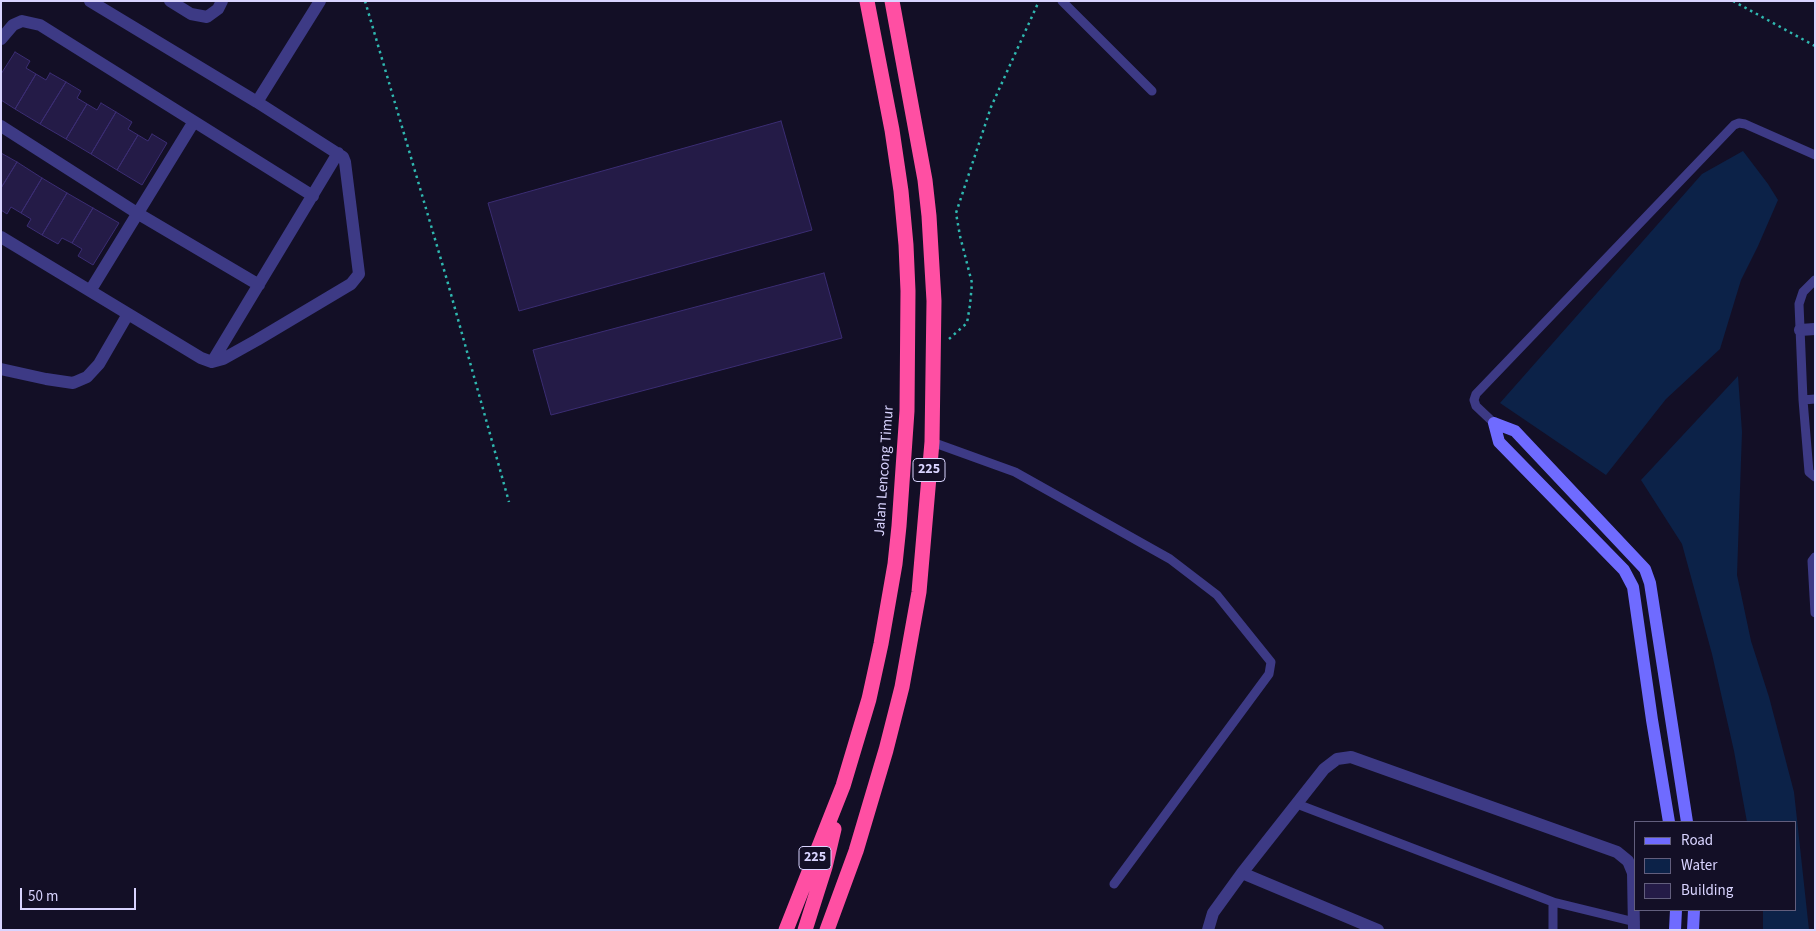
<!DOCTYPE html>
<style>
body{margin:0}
#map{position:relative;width:1816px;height:931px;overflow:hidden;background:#130f26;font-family:"Source Sans 3",sans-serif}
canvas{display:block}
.frame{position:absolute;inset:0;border:2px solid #d9d4ff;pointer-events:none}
.legend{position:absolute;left:1634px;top:821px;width:162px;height:90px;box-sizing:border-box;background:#130f26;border:1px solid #625e7d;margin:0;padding:6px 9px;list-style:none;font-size:15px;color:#d9d4ff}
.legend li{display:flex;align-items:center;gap:10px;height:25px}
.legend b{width:25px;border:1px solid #625e7d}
.scale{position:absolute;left:20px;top:888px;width:116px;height:22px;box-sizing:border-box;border:2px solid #d9d4ff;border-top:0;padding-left:6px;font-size:15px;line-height:18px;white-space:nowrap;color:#d9d4ff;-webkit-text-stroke:4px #130f26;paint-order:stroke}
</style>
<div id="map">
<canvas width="1816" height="931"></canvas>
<div class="frame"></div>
<ul class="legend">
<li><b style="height:6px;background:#6f6bff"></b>Road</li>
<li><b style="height:14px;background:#0c2248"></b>Water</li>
<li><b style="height:14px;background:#241b47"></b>Building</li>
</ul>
<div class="scale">50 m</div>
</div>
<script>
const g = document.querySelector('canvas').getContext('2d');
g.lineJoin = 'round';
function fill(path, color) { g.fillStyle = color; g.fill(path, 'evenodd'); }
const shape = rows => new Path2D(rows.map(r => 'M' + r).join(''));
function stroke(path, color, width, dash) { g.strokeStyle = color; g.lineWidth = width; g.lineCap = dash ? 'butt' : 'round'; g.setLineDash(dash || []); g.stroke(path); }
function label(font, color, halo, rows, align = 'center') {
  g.font = font + ' "Source Sans 3",sans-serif'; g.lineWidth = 5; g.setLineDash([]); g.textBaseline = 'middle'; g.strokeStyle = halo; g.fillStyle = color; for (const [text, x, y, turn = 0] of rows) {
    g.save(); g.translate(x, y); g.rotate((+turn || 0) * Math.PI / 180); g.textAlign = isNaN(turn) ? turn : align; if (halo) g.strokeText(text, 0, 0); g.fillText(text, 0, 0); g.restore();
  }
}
fill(shape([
 [1743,151,1768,184,1778,200,1758,246,1741,280,1720,349,1666,399,1606,475,1500,403,1702,174],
 [1738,376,1742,432,1737,575,1751,641,1769,697,1794,792,1809,930,1763,930,1763,910,1795,910,1795,822,1747,822,1734,751,1712,654,1682,544,1641,480]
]), '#0c2248');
const building = shape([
 [15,52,30,61,26,68,36,74,15,109,1,100,1,74,15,52],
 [50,73,66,82,40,124,15,109,36,74,46,80,50,73],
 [66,82,81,91,77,98,87,104,66,139,40,124,66,82],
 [101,103,116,112,91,154,66,139,87,104,97,110,101,103],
 [116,112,132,122,128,129,138,135,117,170,91,154,116,112],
 [781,121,812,230,519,311,488,203,781,121],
 [152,134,167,143,142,185,117,170,138,135,148,141,152,134],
 [1,153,17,162,1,188,1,153],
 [17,162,42,178,21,213,11,207,7,214,1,210,1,188,17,162],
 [42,178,67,193,42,235,27,226,31,219,21,213,42,178],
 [67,193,93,208,72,243,62,238,58,244,42,235,67,193],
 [93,208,119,223,93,265,78,256,82,249,72,243,93,208],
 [824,273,842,338,551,415,533,350,824,273]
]);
fill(building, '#241b47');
stroke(building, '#3b2d73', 1);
stroke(shape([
 [365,1,447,280,509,502],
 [1733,1,1815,46],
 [949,339,967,323,970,305,972,283,960,236,956,213,991,107,1039,1]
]), '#2fb8b0', 2.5, [2.5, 4]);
stroke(shape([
 [1062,1,1152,91],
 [1815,280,1803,292,1799,304,1803,400,1809,472,1815,477],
 [1803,400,1815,399],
 [1494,423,1476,406,1474,400,1476,394,1734,125,1739,123,1745,124,1815,155],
 [932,442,1015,472,1170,559,1217,595,1271,662,1269,674,1114,884],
 [1815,557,1812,561,1815,613],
 [1297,804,1553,902,1635,922],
 [1553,930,1553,902]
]), '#3d3a85', 9);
stroke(shape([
 [170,1,191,14,207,17,218,9,222,1],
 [1,39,13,25,22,21,40,25,313,196],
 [257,102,320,1],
 [1,126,137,213,259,285],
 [1,237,201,358,212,362,223,359,257,340,351,284,359,274,345,162,343,157,257,102,90,1],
 [90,291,193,123],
 [1800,330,1815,329],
 [212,362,338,153],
 [1,369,46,379,73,383,87,377,99,364,128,314],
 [1242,873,1378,930],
 [1208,930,1213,913,1242,873,1324,769,1337,759,1351,757,1617,852,1628,861,1633,873,1634,930]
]), '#3d3a85', 12);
stroke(shape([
 [1494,423,1515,431,1645,569,1650,583,1687,822],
 [1494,423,1499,442,1624,570,1633,587,1652,720,1669,822],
 [1675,930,1676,910],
 [1693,930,1694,910]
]), '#6f6bff', 12);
stroke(shape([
 [786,930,843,786,869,699,881,644,895,564,899,526,907,411,908,291,906,245,901,191,892,130,867,1],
 [805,930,825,867,834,829],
 [827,930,856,851,886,750,902,687,919,592,932,442,934,301,929,216,925,180,892,1]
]), '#ff4fa3', 15);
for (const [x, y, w] of [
 [929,470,32],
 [815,858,32]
]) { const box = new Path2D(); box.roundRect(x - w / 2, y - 11.5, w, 23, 4); g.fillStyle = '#130f26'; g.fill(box); stroke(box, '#d9d4ff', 1); }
label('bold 14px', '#d9d4ff', null, [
 ["225",929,470],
 ["225",815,858]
]);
label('15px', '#d9d4ff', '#130f26', [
 ["Jalan Lencong Timur",885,471,-86]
]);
</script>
